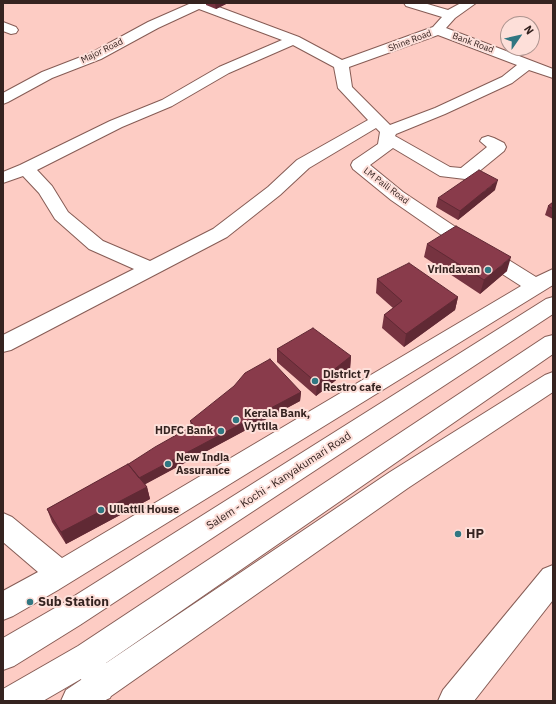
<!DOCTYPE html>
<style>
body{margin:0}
#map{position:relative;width:556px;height:704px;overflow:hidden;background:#fdccc4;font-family:"IBM Plex Sans",sans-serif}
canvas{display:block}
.frame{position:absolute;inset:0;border:4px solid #352320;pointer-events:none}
.north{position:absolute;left:500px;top:16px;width:40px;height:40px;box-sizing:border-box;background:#fddfd9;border:1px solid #ad948f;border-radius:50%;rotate:56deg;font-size:11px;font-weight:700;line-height:16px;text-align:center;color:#352320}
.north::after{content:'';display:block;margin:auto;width:14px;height:18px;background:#307782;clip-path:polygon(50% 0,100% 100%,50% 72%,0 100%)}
</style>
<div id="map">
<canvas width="556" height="704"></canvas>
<div class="frame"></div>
<div class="north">N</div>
</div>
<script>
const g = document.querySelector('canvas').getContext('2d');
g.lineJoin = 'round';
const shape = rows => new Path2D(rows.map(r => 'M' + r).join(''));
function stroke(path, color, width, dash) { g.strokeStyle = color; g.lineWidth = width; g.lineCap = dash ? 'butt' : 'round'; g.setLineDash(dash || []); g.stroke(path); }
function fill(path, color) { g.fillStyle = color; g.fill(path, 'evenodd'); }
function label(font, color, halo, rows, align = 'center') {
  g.font = font + ' "IBM Plex Sans",sans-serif'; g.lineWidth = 4; g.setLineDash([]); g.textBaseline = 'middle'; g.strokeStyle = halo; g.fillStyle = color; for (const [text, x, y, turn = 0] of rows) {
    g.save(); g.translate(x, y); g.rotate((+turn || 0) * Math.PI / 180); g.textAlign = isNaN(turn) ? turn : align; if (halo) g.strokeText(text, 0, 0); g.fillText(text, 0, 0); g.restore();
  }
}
const minor = shape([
 [188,3,208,3,299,37,342,60,433,27,442,17,406,6,404,3,424,3,448,10,461,3,476,3,455,18,446,28,553,69,553,78,529,70,512,83,445,114,396,134,395,136,450,167,461,168,487,147,480,141,482,138,488,136,494,138,504,143,506,147,504,151,471,178,465,179,440,176,393,148,370,165,403,192,454,226,536,277,553,269,553,285,58,590,13,616,3,620,3,591,38,572,3,542,3,513,12,517,62,558,521,286,440,234,391,200,353,169,351,165,353,161,378,144,380,132,376,128,309,168,280,195,227,237,11,350,3,352,3,335,134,269,89,249,55,219,39,193,23,176,3,183,3,172,20,165,110,121,162,100,219,67,282,40,199,9,158,28,101,59,52,78,8,102,3,104,3,93,42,72,91,53,148,22,189,4,188,3],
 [438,35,517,65,502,77,435,108,390,125,352,87,349,67,438,35],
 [293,45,334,67,338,88,368,120,297,160,268,187,213,229,150,261,103,241,68,212,52,186,37,170,122,127,172,106,229,73,293,45],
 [3,22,16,27,18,30,16,33,11,34,3,31,3,22],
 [553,372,553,392,408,488,104,701,61,701,66,690,390,472,545,375,553,372]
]);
const major = shape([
 [553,565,553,600,474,701,438,701,443,690,543,569,553,565]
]);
const highway = shape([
 [553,297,553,314,80,625,14,666,3,670,3,638,60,605,546,299,553,297],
 [553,335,553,354,106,663,114,687,110,698,103,701,95,701,88,698,81,679,43,701,3,701,3,689,78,646,545,337,553,335]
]);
stroke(minor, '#865c55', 2);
stroke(major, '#865c55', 2);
stroke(highway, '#865c55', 2);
fill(minor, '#fff');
fill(major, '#fff');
fill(highway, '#fff');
fill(shape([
 [206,3,228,3,216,9,206,5],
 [495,190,458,220,436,207,438,198],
 [553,202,553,219,545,215,548,206],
 [427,244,507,271,480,294,424,257],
 [377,279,458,297,455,310,404,347,382,328,384,315,393,308,376,293],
 [277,349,351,356,350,369,316,396,277,362],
 [301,392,300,401,145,484,147,487,150,499,66,544,52,522,47,509,127,465,191,427,190,421]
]), '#763340');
fill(shape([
 [215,3,228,3,216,9],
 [498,180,495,190,458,220,460,211],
 [511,257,507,271,480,294,484,280],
 [458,297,455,310,404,347,406,334],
 [351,356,350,369,316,396,317,383],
 [301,392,300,401,142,486,139,478],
 [147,487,150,499,66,544,61,532]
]), '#602934');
const building = shape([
 [479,170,498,180,460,211,438,198,479,170],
 [553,202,553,209,548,206,553,202],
 [456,226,511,257,484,280,427,244,456,226],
 [409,263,458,297,406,334,384,315,402,301,377,279,409,263],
 [313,328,351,356,317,383,277,349,313,328],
 [270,359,301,392,139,478,128,464,127,465,155,447,194,425,190,421,234,386,245,373,270,359],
 [128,464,147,487,61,532,47,509,128,464]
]);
fill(building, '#893b4b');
stroke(building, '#602934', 1);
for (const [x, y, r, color] of [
 [488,270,4,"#307782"],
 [315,381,4,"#307782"],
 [236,420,4,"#307782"],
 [221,431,4,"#307782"],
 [168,464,4,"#307782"],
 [101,510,4,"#307782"],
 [458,534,4,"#307782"],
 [30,602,4,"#307782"]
]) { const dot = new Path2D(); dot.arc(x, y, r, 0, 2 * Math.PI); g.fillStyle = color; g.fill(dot); stroke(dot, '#fddfd9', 1.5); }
label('9px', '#352320', '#fddfd9', [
 ["Shine Road",410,41,-21],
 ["Bank Road",473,43,20],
 ["Major Road",102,51,-26],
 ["LM Paili Road",386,186,37]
]);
label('bold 11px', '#352320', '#fddfd9', [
 ["Vrindavan",480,270,"right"],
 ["District 7",323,375],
 ["Restro cafe",323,388],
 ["Kerala Bank,",244,414],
 ["Vyttila",244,427],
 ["HDFC Bank",213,431,"right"],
 ["New India",176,458],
 ["Assurance",176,471],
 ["Ullattil House",109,510]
], 'left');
label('11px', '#352320', '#fddfd9', [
 ["Salem - Kochi - Kanyakumari Road",279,481,-33]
]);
label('bold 13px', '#352320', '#fddfd9', [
 ["HP",466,534],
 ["Sub Station",38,602]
], 'left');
</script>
